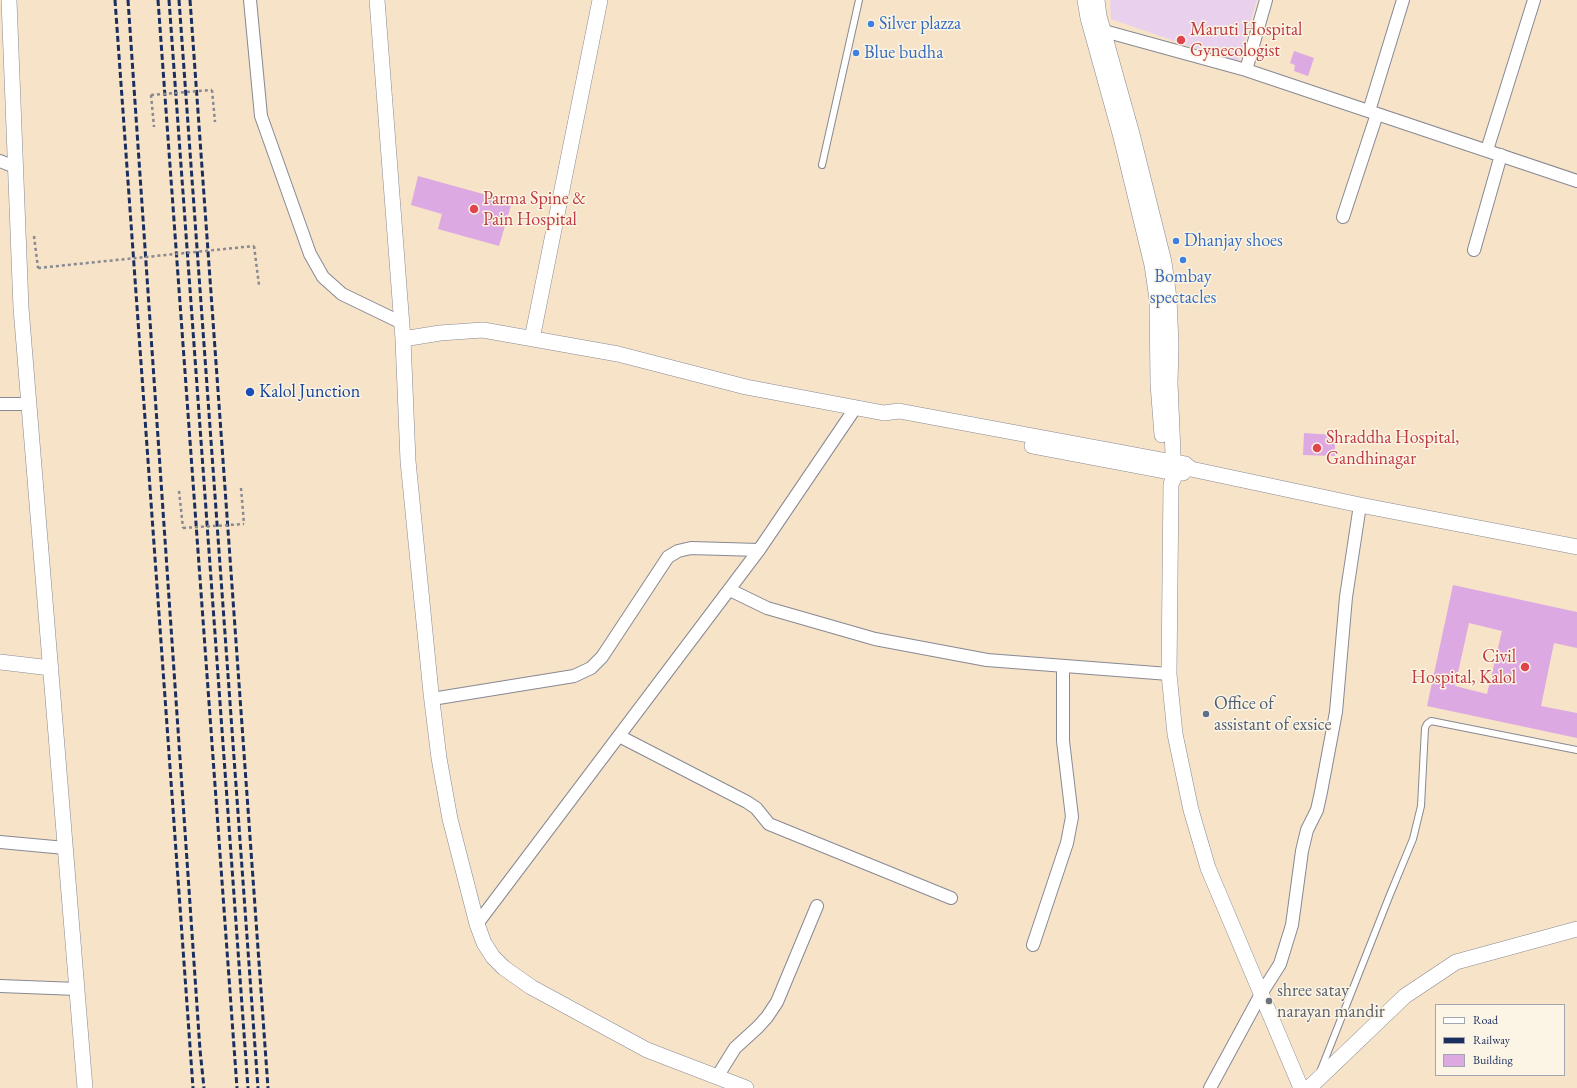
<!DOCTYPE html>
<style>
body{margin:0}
#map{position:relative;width:1577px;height:1088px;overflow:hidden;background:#f6e3c8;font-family:"EB Garamond",serif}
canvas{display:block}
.legend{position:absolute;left:1435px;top:1004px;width:130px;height:72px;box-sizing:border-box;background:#fcf5e5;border:1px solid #a2a6af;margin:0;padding:5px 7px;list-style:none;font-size:12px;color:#1b2f5e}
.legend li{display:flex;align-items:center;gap:8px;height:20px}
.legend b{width:20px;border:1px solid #a2a6af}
</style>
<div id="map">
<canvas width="1577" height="1088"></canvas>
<ul class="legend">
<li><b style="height:5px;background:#fff"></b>Road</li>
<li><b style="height:5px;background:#1b2f5e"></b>Railway</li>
<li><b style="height:11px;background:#dda9e2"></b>Building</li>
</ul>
</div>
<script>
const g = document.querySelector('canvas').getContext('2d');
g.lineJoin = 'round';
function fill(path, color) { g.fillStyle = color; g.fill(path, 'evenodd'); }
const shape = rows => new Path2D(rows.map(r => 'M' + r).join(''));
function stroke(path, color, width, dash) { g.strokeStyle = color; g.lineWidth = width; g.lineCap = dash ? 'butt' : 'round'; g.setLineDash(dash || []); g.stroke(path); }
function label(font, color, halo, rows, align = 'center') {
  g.font = font + ' "EB Garamond",serif'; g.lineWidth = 3; g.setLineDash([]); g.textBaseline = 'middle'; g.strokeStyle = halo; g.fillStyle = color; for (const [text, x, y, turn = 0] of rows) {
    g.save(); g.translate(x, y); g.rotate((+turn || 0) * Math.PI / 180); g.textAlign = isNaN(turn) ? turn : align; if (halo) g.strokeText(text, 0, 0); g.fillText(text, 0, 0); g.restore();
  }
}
fill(shape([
 [1110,0,1257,0,1238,63,1111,19]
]), '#e9d1ed');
fill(shape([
 [1294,51,1314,58,1308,76,1294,71,1295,65,1290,63],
 [418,176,512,202,499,246,438,229,442,214,411,205],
 [1304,433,1335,435,1335,456,1303,455],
 [1453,585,1577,612,1577,648,1554,643,1541,706,1577,713,1577,738,1427,706],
 [1469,623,1502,631,1487,694,1455,686]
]), '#dda9e2');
const service = shape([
 [822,165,859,0],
 [1320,1072,1389,897,1413,839,1421,806,1425,728,1427,724,1431,721,1577,750]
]);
const minor = shape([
 [250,0,261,116,310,254,323,277,342,294,402,323],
 [1104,31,1246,70,1577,181],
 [1246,70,1266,0],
 [1369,111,1403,0],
 [1487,150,1534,0],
 [0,161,15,167],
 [1343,217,1377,114],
 [1474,250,1501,155],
 [0,404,29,404],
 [730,590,767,608,875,639,987,660,1169,674],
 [432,699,574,676,591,668,602,657,668,557,678,551,691,548,759,550],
 [619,736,747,802,756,808,769,824,951,898],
 [0,842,65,848],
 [477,924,759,550,856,407],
 [1033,945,1067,843,1072,817,1063,741,1063,667],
 [0,986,77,989],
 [717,1077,735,1048,758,1027,767,1017,777,1002,817,906],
 [1210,1088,1261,994,1280,964,1292,925,1302,851,1307,830,1317,810,1321,792,1336,712,1346,597,1360,505]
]);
const tertiary = shape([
 [9,0,21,308,85,1088],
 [377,0,403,339,408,461,431,693,439,758,450,819,477,924,484,943,493,957,504,968,531,987,647,1050,746,1088],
 [1085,0,1088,18,1121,137,1152,265,1157,299,1158,384,1162,435],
 [1097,0,1099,16,1132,134,1164,262,1169,298,1171,345,1170,383,1174,478,1171,484,1169,674,1175,734,1191,810,1208,868,1301,1088],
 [403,339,440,333,483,330,618,354,746,387,884,413,899,411,1173,462,1185,464,1191,469,1360,505,1577,547],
 [532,339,600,0],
 [1032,446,1164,471,1183,473],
 [0,662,51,668],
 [1309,1088,1405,996,1456,962,1577,929]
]);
stroke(service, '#888993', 8);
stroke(minor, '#888993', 14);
stroke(tertiary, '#888993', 16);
stroke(shape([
 [212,90,215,122],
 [151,95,154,127],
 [34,236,38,268],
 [254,246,259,285],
 [241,488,244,524],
 [179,491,183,528]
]), '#888993', 2.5, [3, 3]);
stroke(service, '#fff', 6);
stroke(minor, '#fff', 12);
stroke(tertiary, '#fff', 15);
stroke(shape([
 [115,0,193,1088],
 [128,0,200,1050,204,1088],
 [158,0,237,1088],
 [169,0,248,1088],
 [179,0,258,1088],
 [190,0,268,1088]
]), '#1b2f5e', 3, [6, 3]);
stroke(shape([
 [151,95,212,90],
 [38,268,254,246],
 [183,528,244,524]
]), '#888993', 2.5, [3, 3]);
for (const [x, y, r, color] of [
 [871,24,4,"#3f7fe0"],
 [1181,40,5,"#e0444e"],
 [856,53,4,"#3f7fe0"],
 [474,209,5,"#e0444e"],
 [1176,241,4,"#3f7fe0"],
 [1183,260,4,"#3f7fe0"],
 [250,392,5,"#1a4fb4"],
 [1317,448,5,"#e0444e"],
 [1525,667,5,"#e0444e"],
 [1206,714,4,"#5c6f8a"],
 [1269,1001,4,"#6b7280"]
]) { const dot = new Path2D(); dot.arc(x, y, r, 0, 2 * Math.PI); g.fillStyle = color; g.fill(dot); stroke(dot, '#fcf5e5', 1.5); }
label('18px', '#366cbe', '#fcf5e5', [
 ["Silver plazza",879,24],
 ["Blue budha",864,53],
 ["Dhanjay shoes",1184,241],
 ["Bombay",1183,277,"center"],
 ["spectacles",1183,298,"center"]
], 'left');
label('18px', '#be3a42', '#fcf5e5', [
 ["Maruti Hospital",1190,30],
 ["Gynecologist",1190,51],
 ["Parma Spine &",483,199],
 ["Pain Hospital",483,220],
 ["Shraddha Hospital,",1326,438],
 ["Gandhinagar",1326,459],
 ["Civil",1516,657,"right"],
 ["Hospital, Kalol",1516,678,"right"]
], 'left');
label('18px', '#164399', '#fcf5e5', [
 ["Kalol Junction",259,392]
], 'left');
label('18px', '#4e5e75', '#fcf5e5', [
 ["Office of",1214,704],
 ["assistant of exsice",1214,725]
], 'left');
label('18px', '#5b616d', '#fcf5e5', [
 ["shree satay",1277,991],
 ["narayan mandir",1277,1012]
], 'left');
</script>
